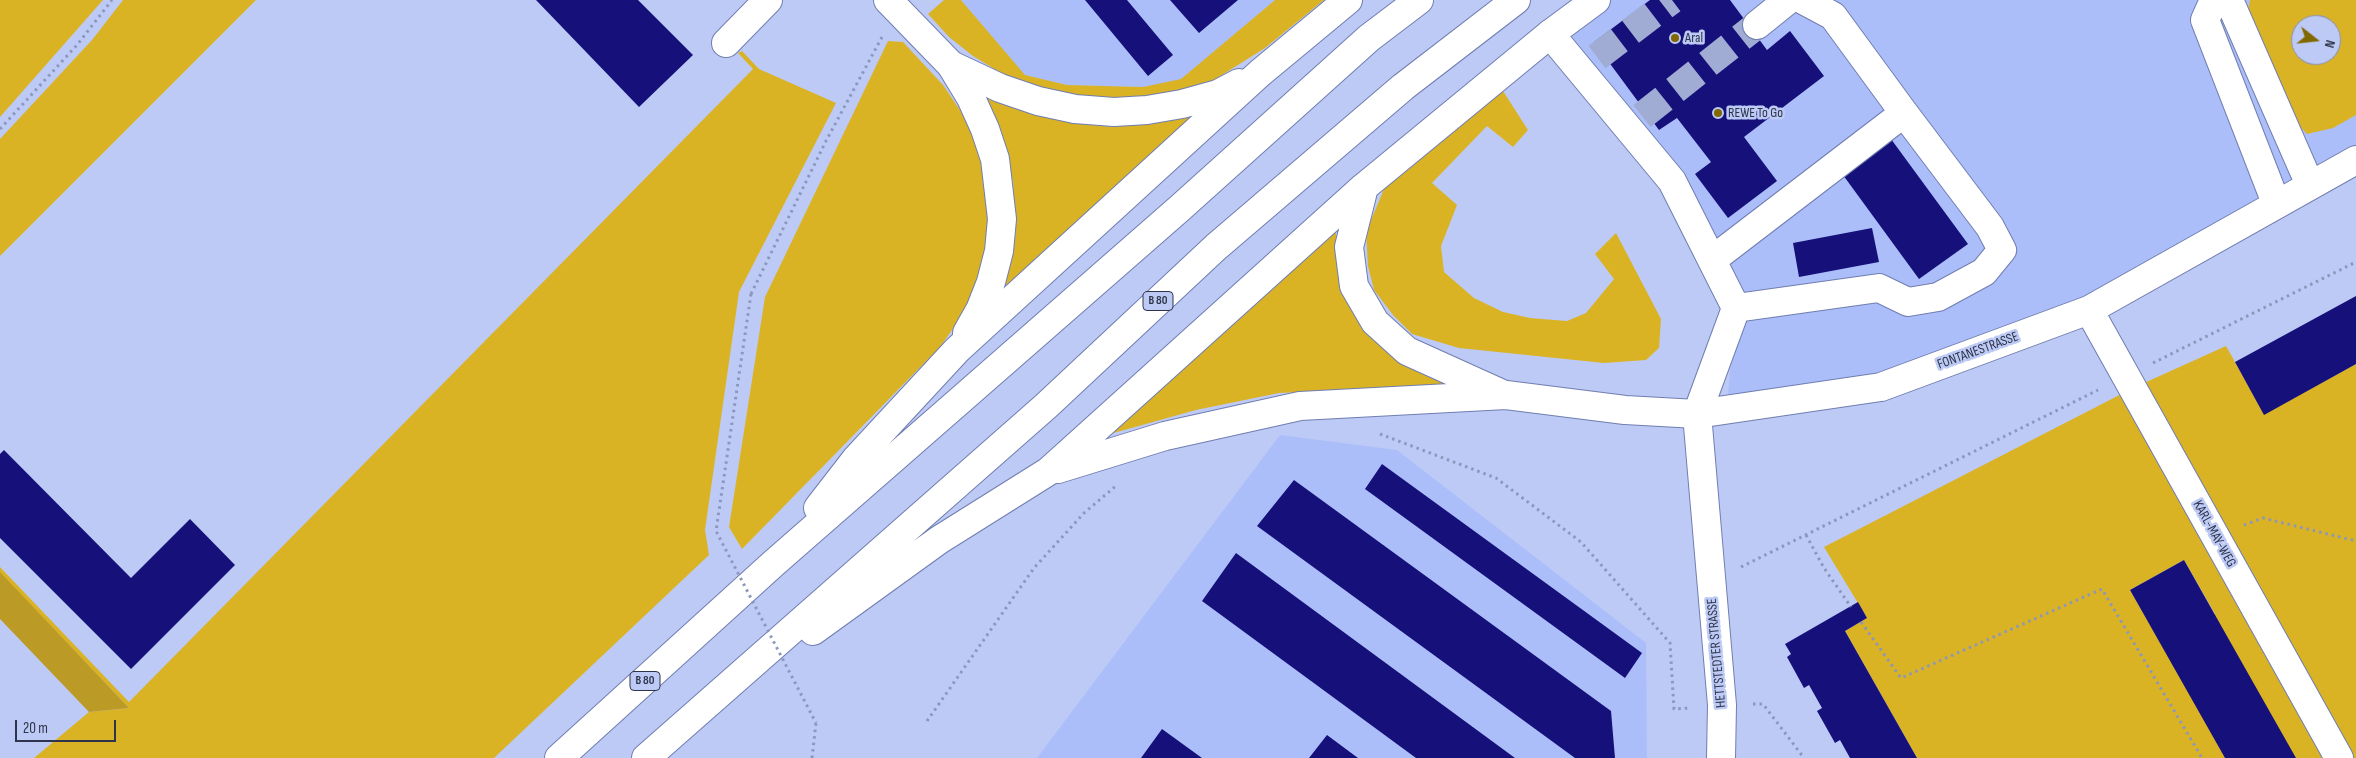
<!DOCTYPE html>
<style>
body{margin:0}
#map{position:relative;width:2356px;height:758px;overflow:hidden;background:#bdcaf6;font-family:"Sofia Sans Condensed",sans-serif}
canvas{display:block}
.north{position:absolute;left:2291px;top:15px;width:50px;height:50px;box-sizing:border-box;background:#bdcaf6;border:1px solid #848eb1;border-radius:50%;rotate:106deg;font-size:14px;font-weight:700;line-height:20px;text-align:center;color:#2e3449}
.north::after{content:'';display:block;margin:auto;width:18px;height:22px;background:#826800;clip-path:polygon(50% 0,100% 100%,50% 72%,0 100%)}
.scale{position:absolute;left:15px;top:720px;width:101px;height:22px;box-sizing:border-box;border:2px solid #2e3449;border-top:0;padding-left:6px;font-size:15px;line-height:18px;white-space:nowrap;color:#2e3449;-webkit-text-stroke:4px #bdcaf6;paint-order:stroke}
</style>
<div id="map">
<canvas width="2356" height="758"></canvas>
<div class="north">N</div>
<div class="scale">20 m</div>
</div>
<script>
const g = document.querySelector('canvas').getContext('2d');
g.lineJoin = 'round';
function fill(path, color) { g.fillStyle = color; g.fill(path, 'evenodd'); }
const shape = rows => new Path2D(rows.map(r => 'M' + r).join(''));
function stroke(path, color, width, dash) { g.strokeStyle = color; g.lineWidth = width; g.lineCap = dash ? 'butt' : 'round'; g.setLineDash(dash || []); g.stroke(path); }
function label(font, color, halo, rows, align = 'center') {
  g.font = font + ' "Sofia Sans Condensed",sans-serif'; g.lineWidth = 5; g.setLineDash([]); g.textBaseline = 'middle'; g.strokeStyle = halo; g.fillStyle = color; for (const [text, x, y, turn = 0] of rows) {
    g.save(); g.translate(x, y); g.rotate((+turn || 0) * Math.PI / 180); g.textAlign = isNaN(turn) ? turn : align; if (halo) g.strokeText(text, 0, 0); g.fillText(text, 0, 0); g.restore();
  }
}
fill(shape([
 [961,0,1275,0,1181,80,1143,87,1067,85,1024,75],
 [1596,0,2356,0,2356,161,2089,310,1881,387,1728,394,1736,308,1670,179,1550,34],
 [2301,25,2331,25,2331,55,2301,55],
 [1280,435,1397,450,1646,643,1647,758,1037,758]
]), '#acbefa');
fill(shape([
 [0,0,103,0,0,117],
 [123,0,256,0,0,256,0,139,92,40],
 [944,0,961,0,1025,75,1067,85,1143,87,1181,79,1275,0,1324,0,1265,48,1214,80,1183,91,1153,97,1089,99,1030,86,1001,73,973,56,949,37,928,14],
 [2250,0,2356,0,2356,115,2333,128,2307,134,2293,119,2248,12],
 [2301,25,2331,25,2331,55,2301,55],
 [888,41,903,42,943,85,964,116,977,143,986,173,991,209,988,244,979,278,964,313,940,347,742,549,729,527,765,297],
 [742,51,759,69,836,103,739,292,705,530,709,555,494,758,34,758,89,712,129,708,0,573,0,567,129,702,753,69,738,53],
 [1503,91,1528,130,1513,147,1487,126,1432,183,1457,205,1441,246,1444,272,1474,298,1503,312,1530,318,1567,321,1586,313,1614,279,1595,254,1616,233,1661,319,1659,348,1646,360,1604,363,1459,348,1412,334,1393,315,1374,290,1368,266,1366,232,1384,189],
 [983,95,1031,114,1084,124,1113,127,1161,122,1188,116,1192,122,1009,287,1004,283,1013,254,1016,230,1013,181,1002,133],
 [1336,228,1336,248,1342,287,1448,376,1448,386,1279,393,1196,410,1110,434],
 [2226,346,2264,414,2356,364,2356,758,1917,758,1845,631,1867,618,1824,547,2133,388],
 [2184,560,2215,614,2161,644,2130,590]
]), '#dab325');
fill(shape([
 [0,573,0,572,129,708,89,712,0,619]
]), '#bc9a26');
fill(shape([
 [536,0,638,0,693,55,639,107],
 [1085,0,1127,0,1173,55,1148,76],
 [1170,0,1238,0,1199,33],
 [1650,0,1730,0,1767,50,1790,31,1824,76,1744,137,1777,181,1728,218,1695,174,1711,162,1677,118,1659,130,1594,42],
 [1891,139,1968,244,1919,279,1843,175],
 [1872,228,1879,262,1799,277,1793,243],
 [2356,296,2356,364,2264,415,2235,362],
 [4,450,131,578,190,519,235,565,131,669,0,538,0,454],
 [1382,464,1642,653,1625,678,1365,489],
 [1294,480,1611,711,1615,758,1575,758,1257,526],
 [1236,553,1515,758,1416,758,1202,601],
 [2184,560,2245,668,2296,758,2225,758,2130,590],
 [1858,602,1867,618,1845,631,1917,758,1850,758,1840,740,1835,743,1817,711,1822,708,1809,685,1804,688,1787,657,1791,654,1785,644],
 [1162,729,1202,758,1141,758],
 [1327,735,1358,758,1309,758]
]), '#16107a');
stroke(shape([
 [1597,57,1672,0],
 [1642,116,1757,25]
]), '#a0acd3', 28, [28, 14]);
const minor = shape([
 [888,0,951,65],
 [2214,0,2205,20,2276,203],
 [2229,0,2310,185],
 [1757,25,1788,0],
 [1550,34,1672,181,1736,308,1697,414,1722,705,1721,758],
 [726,43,768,0],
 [1712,260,1904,113,1833,16,1803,0],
 [1736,308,1879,288,1908,302,1938,297,1984,272,2002,250,1990,227,1904,113],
 [2089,310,2339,758],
 [1697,414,1881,387,2089,310,2356,160]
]);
const highway = shape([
 [951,65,1000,88,1038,101,1075,109,1114,112,1147,110,1182,104,1218,94,1239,83],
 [951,65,971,98,985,129,995,159,1002,219,999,251,991,282,980,310,967,333],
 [1364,187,1349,247,1354,286,1375,322,1407,351,1500,393],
 [1058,469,1165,436,1300,406,1506,395,1625,410,1697,414],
 [818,508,856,459,957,350,1260,73,1348,0],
 [813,631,939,540,1049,471,1364,187,1550,34,1596,0],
 [559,758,774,563,1180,208,1369,38,1419,0],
 [646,758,1046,406,1216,247,1403,87,1516,0]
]);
stroke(minor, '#707eb0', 30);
stroke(highway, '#707eb0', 30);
stroke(shape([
 [0,129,77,45,112,0],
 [751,294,826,141,882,37],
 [2153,363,2356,262],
 [1380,434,1496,478,1581,542,1670,643,1674,709,1690,708],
 [2244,525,2263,518,2356,541],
 [1806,535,1824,568,1851,607],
 [1741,567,2098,390],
 [1861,622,1901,678,2102,589,2202,758],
 [1753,704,1763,704,1804,758],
 [927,721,1034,568,1084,513,1117,485],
 [812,758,816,723]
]), '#8c97bb', 3, [2.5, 4]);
stroke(minor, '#fff', 28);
stroke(highway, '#fff', 28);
stroke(shape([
 [751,294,716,531,816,723]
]), '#8c97bb', 3, [2.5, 4]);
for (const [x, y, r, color] of [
 [1675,38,5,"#826800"],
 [1718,113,5,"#826800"]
]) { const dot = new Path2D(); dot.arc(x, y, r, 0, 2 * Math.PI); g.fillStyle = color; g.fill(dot); stroke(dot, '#bdcaf6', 2); }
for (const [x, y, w] of [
 [1158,301,30],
 [645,681,30]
]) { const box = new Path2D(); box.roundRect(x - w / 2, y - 9.5, w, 19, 4); g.fillStyle = '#bdcaf6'; g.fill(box); stroke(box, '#2e3449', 1); }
label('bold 12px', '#2e3449', null, [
 ["B 80",1158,301],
 ["B 80",645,681]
]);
label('14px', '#2e3449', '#bdcaf6', [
 ["Aral",1685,38],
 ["REWE To Go",1728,113]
], 'left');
label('14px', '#2e3449', '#bdcaf6', [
 ["FONTANESTRASSE",1978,351,-20],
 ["KARL-MAY-WEG",2214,534,61],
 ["HETTSTEDTER STRASSE",1717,653,-95]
]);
</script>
